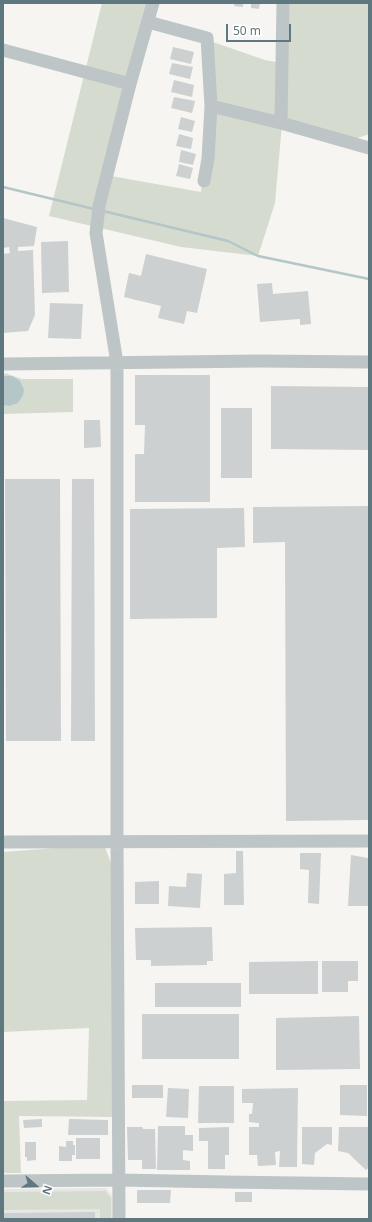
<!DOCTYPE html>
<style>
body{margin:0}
#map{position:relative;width:372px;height:1222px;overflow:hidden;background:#f6f5f1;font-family:"Noto Sans",sans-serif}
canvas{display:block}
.frame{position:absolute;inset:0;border:4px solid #5f777e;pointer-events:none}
.north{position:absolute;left:16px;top:1166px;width:40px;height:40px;-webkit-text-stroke:3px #fff;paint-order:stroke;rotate:110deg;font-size:11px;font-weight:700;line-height:16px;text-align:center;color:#5f777e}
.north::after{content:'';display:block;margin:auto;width:14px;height:18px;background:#5f777e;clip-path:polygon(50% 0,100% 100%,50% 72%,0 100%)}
.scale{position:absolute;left:226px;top:24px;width:65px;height:18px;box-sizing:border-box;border:2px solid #5f777e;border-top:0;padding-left:5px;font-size:12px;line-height:14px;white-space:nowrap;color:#5f777e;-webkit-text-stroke:3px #fff;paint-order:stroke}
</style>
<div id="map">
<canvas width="372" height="1222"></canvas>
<div class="frame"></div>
<div class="north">N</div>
<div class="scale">50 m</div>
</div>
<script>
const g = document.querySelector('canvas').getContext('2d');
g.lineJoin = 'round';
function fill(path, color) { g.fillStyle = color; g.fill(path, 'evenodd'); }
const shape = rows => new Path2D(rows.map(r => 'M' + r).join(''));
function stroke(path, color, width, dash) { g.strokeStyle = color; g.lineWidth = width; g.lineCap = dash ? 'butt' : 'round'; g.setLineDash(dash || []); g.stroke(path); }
fill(shape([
 [106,1188,112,1196,113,1219,3,1219,3,1189]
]), '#e6e7e5');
fill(shape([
 [102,3,153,3,111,176,201,192,210,117,207,40,265,60,282,63,287,3,369,3,369,134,355,139,282,124,275,203,258,256,181,247,49,216],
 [5,373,22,379,73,379,73,412,3,414,3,376],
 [105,847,112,866,112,1117,19,1116,21,1173,3,1173,3,1101,87,1100,89,1028,3,1032,3,852,55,848,84,848],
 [105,1191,111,1198,111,1219,100,1219,100,1209,3,1210,3,1192]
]), '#d6dbd0');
fill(shape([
 [6,376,12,376,20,381,24,390,23,395,18,403,9,406,3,405,3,377]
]), '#b4c6c7');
stroke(shape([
 [3,187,94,209],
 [103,211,228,241,258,256,369,279]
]), '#b4c6c7', 2.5);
fill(shape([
 [235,3,243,3,243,7,234,6],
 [251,3,260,3,259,9,251,8],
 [173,47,194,52,191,64,170,59],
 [172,63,193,67,190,79,169,74],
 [174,80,194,85,192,97,171,92],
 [174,97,195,101,192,113,171,108],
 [181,117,195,121,192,132,178,129],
 [179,134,193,138,191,149,176,146],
 [181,150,196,154,193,165,179,162],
 [179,164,193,168,190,179,176,176],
 [3,218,37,227,34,246,18,247,18,251,33,250,35,315,28,331,3,333,3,254,10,253,9,247,3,248],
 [68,241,69,292,42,293,41,242],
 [146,254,207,269,197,313,187,311,184,324,158,318,161,306,124,297,129,273,141,276],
 [272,283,273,294,308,291,311,324,300,325,300,319,260,322,257,284],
 [50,303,83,304,81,339,48,338],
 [135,375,210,375,210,502,135,502,135,454,144,454,145,425,135,425],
 [271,386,369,387,369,450,271,449],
 [221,408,252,408,252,478,221,478],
 [84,420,100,420,101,447,84,448],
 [5,479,60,479,61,741,6,741],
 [72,479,94,479,95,741,71,741],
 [369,506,369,820,286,821,285,542,253,543,253,507],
 [244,508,245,547,217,548,217,618,130,619,130,509],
 [236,851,243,851,244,905,224,905,224,874,236,873],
 [300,853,321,853,319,904,308,903,309,870,300,869],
 [351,855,368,858,369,859,369,906,348,906],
 [187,873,202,874,200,908,168,906,169,886,186,887],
 [159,881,159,904,135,904,135,882],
 [212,927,213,961,207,961,207,965,151,966,151,960,136,960,135,928],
 [318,961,318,994,249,994,249,962],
 [322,961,358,961,358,981,348,981,348,992,322,992],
 [155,983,241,983,241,1007,155,1007],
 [142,1014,239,1014,239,1059,142,1059],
 [359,1016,360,1069,276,1070,276,1018],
 [132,1085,163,1085,163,1098,132,1098],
 [340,1085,367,1085,367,1116,340,1115],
 [199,1086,234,1086,234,1123,198,1123],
 [168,1088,189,1089,188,1118,166,1117],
 [298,1088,297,1167,279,1167,280,1151,275,1152,276,1165,258,1166,257,1155,249,1155,249,1127,259,1127,259,1123,249,1122,249,1114,252,1114,253,1103,242,1103,242,1089],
 [42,1119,42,1127,24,1128,23,1120],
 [69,1119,108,1120,108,1135,68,1135],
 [158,1126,185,1126,185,1135,193,1135,193,1151,183,1150,183,1160,190,1161,190,1170,157,1170],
 [127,1127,142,1127,143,1129,155,1129,156,1169,142,1169,142,1160,128,1160],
 [229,1127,229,1155,225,1155,225,1169,208,1169,208,1141,199,1141,199,1128],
 [302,1127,332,1127,332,1145,327,1144,315,1153,314,1165,302,1164],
 [339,1127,369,1127,369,1167,366,1170,348,1153,338,1151],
 [76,1138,100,1138,100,1159,76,1159],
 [66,1141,73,1141,73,1145,75,1145,75,1155,72,1155,72,1161,59,1161,59,1146,66,1147],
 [25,1142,36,1142,36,1160,27,1161,27,1157,25,1157],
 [137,1190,171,1190,170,1203,137,1203],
 [235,1192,252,1192,252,1202,235,1202],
 [95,1212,95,1219,3,1219,3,1213]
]), '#cdd0d1');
stroke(shape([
 [148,22,207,38,211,106,208,159,204,181],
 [3,50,130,84],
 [211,106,281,123,369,148],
 [281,123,283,3],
 [3,364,259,361,369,362],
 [3,842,369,841],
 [3,1181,119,1180,226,1182,369,1184],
 [119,1219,117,841,117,363,96,233,99,206,130,84,153,3]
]), '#bec5c7', 13);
</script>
